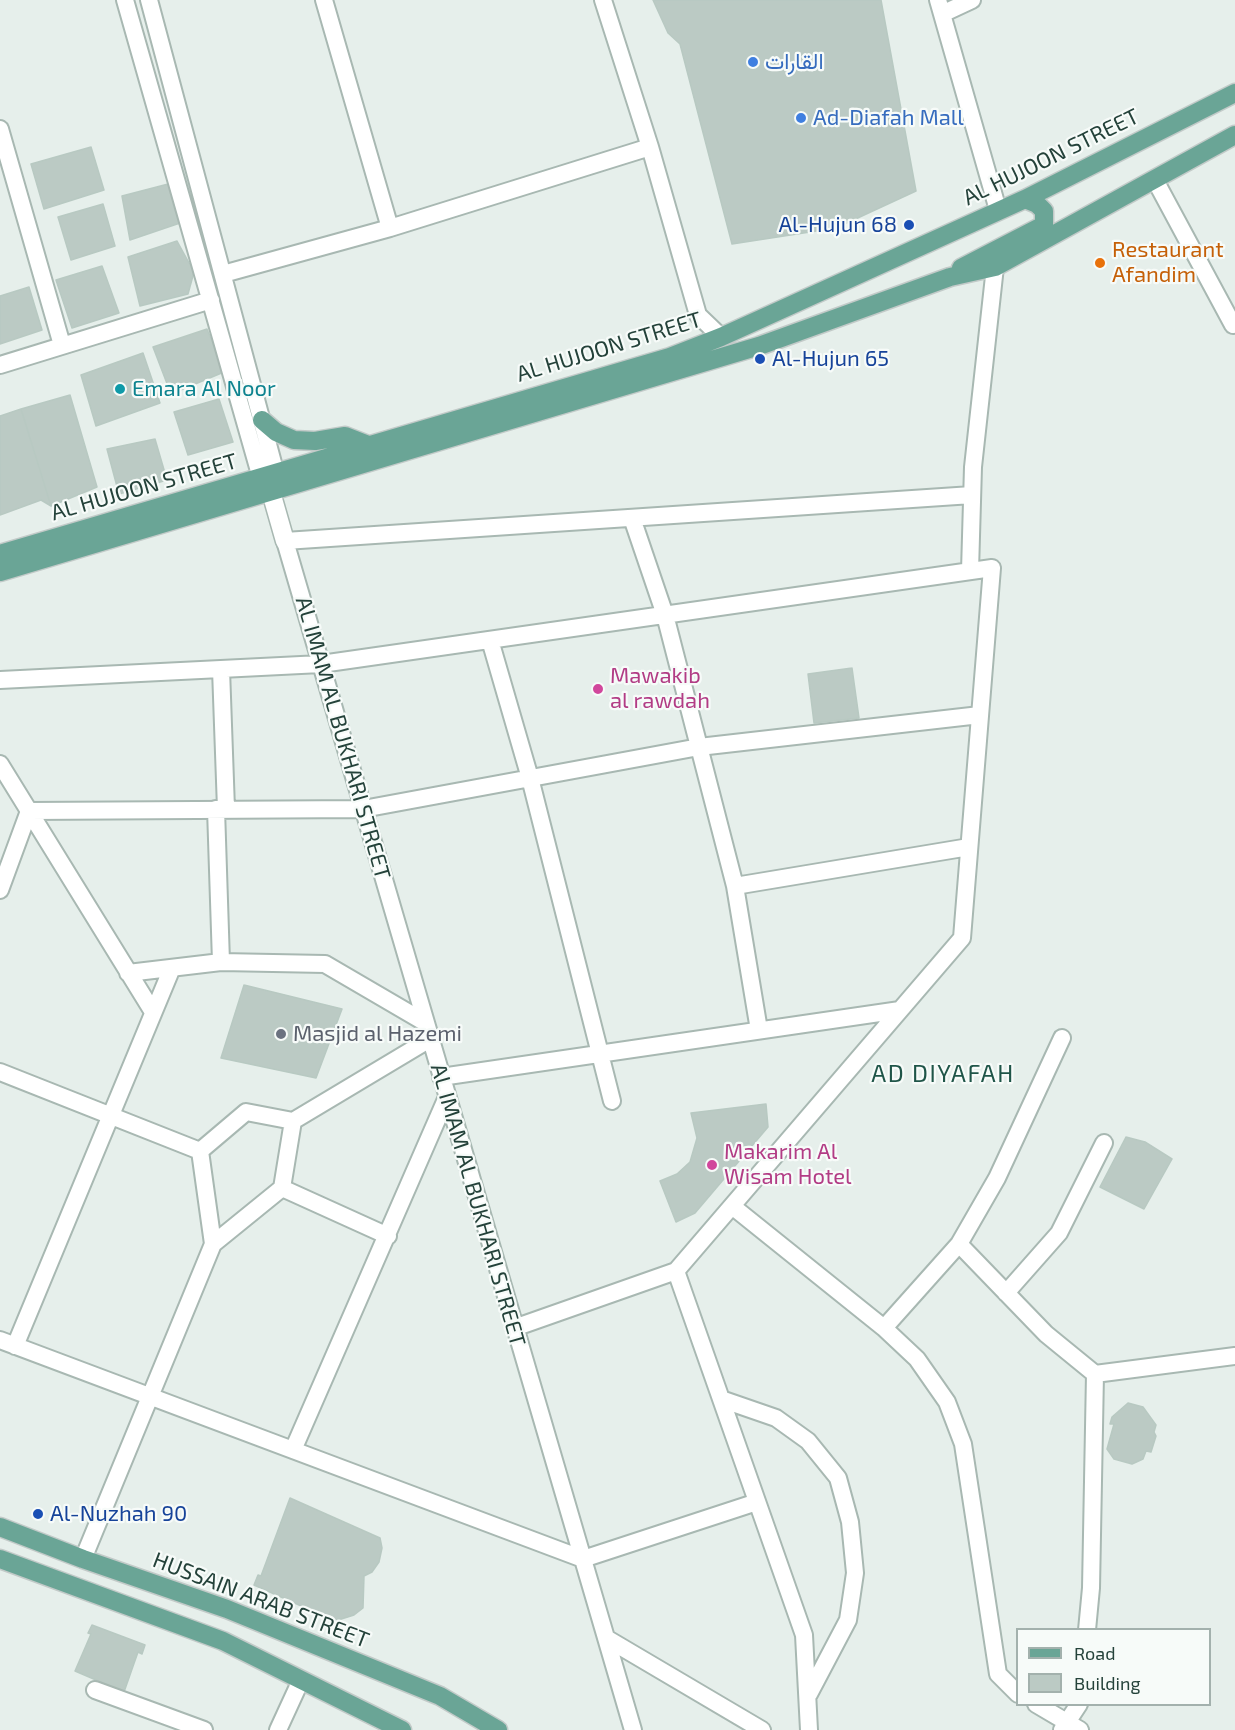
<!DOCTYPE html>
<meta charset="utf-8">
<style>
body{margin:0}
#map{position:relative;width:1235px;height:1730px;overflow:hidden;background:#e6efeb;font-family:"Exo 2",sans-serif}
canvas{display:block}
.legend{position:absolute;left:1016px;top:1628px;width:195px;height:78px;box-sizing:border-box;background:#f7fbf9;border:2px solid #a3b1ad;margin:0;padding:8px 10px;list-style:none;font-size:18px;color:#24423a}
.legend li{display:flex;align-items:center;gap:12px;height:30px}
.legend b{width:30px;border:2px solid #a3b1ad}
</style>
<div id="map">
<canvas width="1235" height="1730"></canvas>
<ul class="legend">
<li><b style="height:8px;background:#6aa596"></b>Road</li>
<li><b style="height:16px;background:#bbcac4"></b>Building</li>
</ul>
</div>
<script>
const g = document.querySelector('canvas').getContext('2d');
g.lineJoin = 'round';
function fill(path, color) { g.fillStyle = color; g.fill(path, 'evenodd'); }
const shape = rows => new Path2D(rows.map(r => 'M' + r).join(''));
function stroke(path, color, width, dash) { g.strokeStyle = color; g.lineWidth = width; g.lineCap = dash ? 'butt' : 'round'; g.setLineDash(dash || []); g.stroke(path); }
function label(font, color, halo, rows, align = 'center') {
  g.font = font + ' "Exo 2",Vazirmatn,sans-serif'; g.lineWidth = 4.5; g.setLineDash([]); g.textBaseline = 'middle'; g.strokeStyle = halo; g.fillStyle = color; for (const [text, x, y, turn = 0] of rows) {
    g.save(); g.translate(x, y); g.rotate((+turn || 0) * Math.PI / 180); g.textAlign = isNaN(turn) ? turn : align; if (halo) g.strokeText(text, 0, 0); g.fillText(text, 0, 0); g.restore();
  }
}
const building = shape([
 [653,0,881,0,916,191,836,228,732,244,680,44,668,33,653,0],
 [91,147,104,190,44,209,31,164,91,147],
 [172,183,183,222,130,240,122,196,172,183],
 [103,204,115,246,71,260,58,217,103,204],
 [177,241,194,272,188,294,140,306,128,257,177,241],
 [102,266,119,313,72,328,56,280,102,266],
 [29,287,42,330,0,344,0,296,29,287],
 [207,329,224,372,171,394,153,347,207,329],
 [143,353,160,403,96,426,81,375,143,353],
 [70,395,97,487,51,506,21,409,70,395],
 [219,399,233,442,188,455,174,412,219,399],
 [21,409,51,506,41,500,0,515,0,416,21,409],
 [155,439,167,480,119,494,107,449,155,439],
 [852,668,859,718,814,723,808,674,852,668],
 [244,985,342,1009,316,1078,221,1058,244,985],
 [766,1104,768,1127,695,1213,676,1222,660,1181,677,1174,690,1162,697,1138,691,1113,766,1104],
 [1126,1137,1145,1142,1172,1159,1144,1209,1100,1187,1126,1137],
 [1128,1403,1143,1407,1156,1425,1154,1432,1156,1436,1151,1452,1146,1451,1143,1459,1132,1464,1114,1459,1107,1449,1114,1424,1110,1424,1112,1417,1128,1403],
 [290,1498,380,1538,382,1548,379,1562,372,1572,364,1576,363,1608,354,1615,335,1621,254,1585,258,1575,261,1576,290,1498],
 [92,1625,145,1645,142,1654,138,1652,124,1692,75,1671,91,1634,88,1633,92,1625]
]);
fill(building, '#bbcac4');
stroke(building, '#b8c9c2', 1.5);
const minor = shape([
 [125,0,261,478],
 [149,0,276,474],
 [324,0,390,228],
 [603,0,650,147,698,315,721,337],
 [938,0,998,210],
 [942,14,972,0],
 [0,129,62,345],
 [1155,180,1233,325],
 [223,274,390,228,650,147],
 [0,365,211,300],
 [632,518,665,615,735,886,759,1030],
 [970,571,973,467,995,267],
 [490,640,530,778,612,1101],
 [221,669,226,809],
 [0,680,321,664,992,568,962,938,676,1271,514,1328],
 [0,764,153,1012],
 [735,886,969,847],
 [0,890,29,811,363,809,699,747,980,715],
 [221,962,325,964,426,1023],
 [128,973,221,962,216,809],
 [0,1072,200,1151,213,1244],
 [441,1077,900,1010],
 [200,1151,246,1112,293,1121],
 [282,1188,388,1236],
 [732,1206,884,1328,917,1359,947,1402,963,1444,998,1674,1018,1694],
 [959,1244,1046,1334,1095,1374,1235,1356],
 [676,1271,804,1635,809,1730],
 [1006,1293,1059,1233,1104,1143],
 [884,1328,959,1244,997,1178,1062,1038],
 [0,1340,583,1559,757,1502],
 [15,1346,172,968],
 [721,1399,776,1418,808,1441,838,1478,850,1522,855,1573,848,1620,809,1694],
 [293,1450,447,1097],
 [83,1559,213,1244,282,1188,293,1121,430,1039],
 [1087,1630,1091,1588,1095,1374],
 [606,1638,762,1730],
 [95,1690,204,1730],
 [1036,1704,1080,1730],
 [278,1730,301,1680],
 [633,1730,285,541,972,495],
 [1062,1730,1079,1704]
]);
const tertiary = shape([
 [271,492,285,541]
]);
const primary = shape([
 [961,268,1044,225,1044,211,1037,204,1025,199],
 [262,420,276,432,294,440,315,441,345,436,368,445],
 [0,554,670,357,721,337,1025,199,1235,93],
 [0,572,759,346,950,277,995,267,1235,135],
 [0,1527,83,1559,227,1609,440,1696,498,1730],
 [0,1559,223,1641,402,1730]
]);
stroke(minor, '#a8b8b2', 20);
stroke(tertiary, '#a8b8b2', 21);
stroke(primary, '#c2cac8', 21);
stroke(minor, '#fff', 16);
stroke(tertiary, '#fff', 18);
stroke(primary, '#6aa596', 18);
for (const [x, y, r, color] of [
 [753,62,6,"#3f7fe0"],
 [801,118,6,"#3f7fe0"],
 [909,225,6,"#1a4fb4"],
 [1100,263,6,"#e8710a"],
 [760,359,6,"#1a4fb4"],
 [120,389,6,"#0f9aa8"],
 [598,689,6,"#d1479c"],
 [281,1034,6,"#6b7280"],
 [712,1165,6,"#d1479c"],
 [38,1514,6,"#1a4fb4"]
]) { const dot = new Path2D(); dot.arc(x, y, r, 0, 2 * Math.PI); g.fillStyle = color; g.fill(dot); stroke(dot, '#f7fbf9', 2); }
label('22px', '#366cbe', '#f7fbf9', [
 ["القارات",765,62],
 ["Ad-Diafah Mall",813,118]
], 'left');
label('22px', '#24423a', '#f7fbf9', [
 ["AL HUJOON STREET",1051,157,-26],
 ["AL HUJOON STREET",609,347,-17],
 ["AL HUJOON STREET",144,487,-16],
 ["AL IMAM AL BUKHARI STREET",343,738,74],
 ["AL IMAM AL BUKHARI STREET",478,1205,74],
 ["HUSSAIN ARAB STREET",261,1600,21]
]);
label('22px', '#164399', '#f7fbf9', [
 ["Al-Hujun 68",897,225,"right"],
 ["Al-Hujun 65",772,359],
 ["Al-Nuzhah 90",50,1514]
], 'left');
label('22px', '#c56008', '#f7fbf9', [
 ["Restaurant",1112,250],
 ["Afandim",1112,275]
], 'left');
label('22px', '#0d838f', '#f7fbf9', [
 ["Emara Al Noor",132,389]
], 'left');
label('22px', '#b23c85', '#f7fbf9', [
 ["Mawakib",610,676],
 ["al rawdah",610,701],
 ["Makarim Al",724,1152],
 ["Wisam Hotel",724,1177]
], 'left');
label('22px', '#5b616d', '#f7fbf9', [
 ["Masjid al Hazemi",293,1034]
], 'left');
g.letterSpacing = '1.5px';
label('24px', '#1f5548', '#f7fbf9', [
 ["AD DIYAFAH",943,1074]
]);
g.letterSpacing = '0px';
</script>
